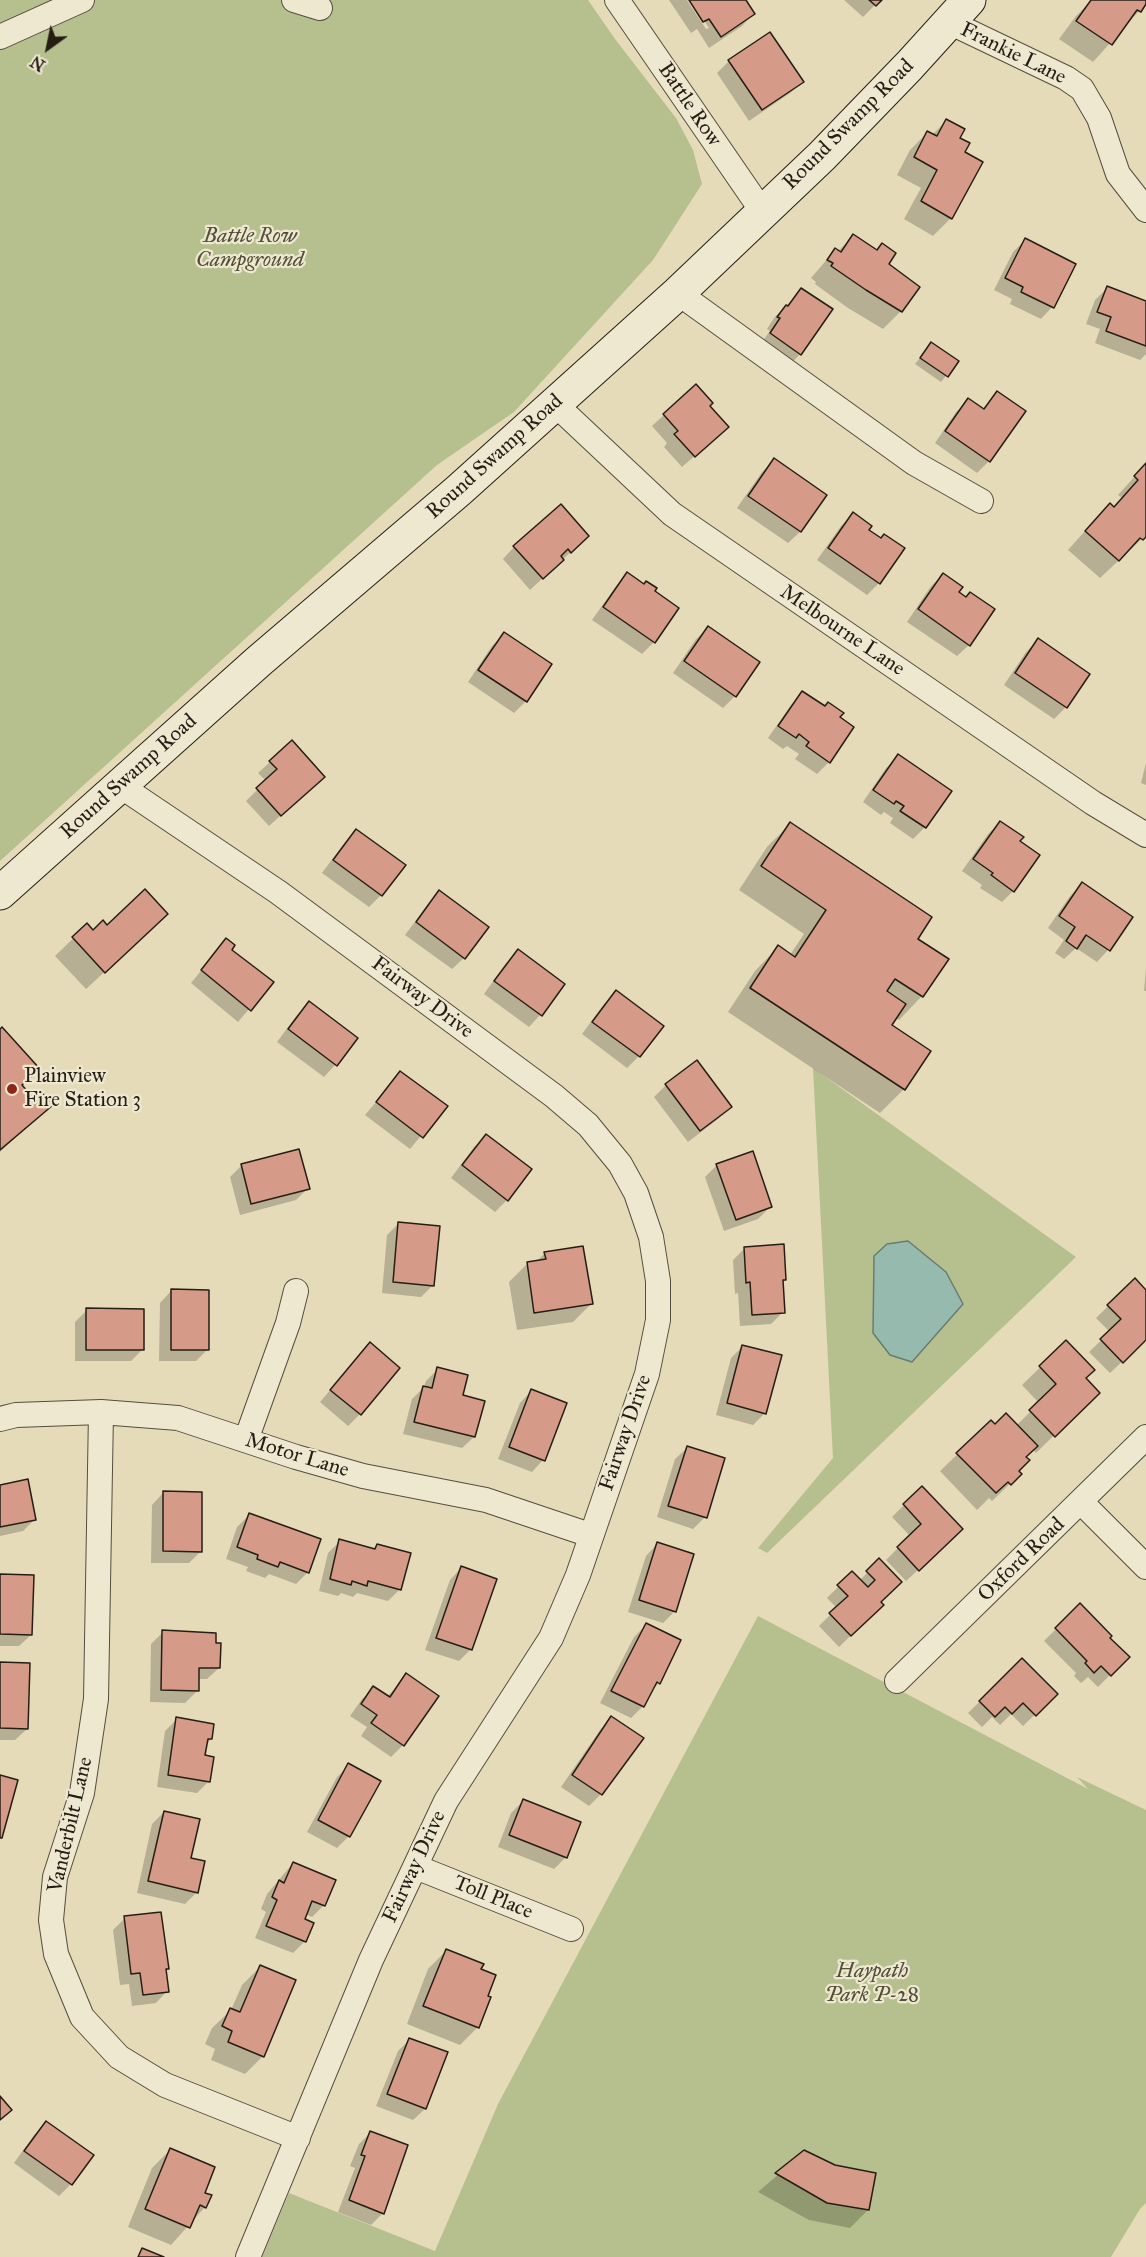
<!DOCTYPE html>
<style>
body{margin:0}
#map{position:relative;width:1146px;height:2257px;overflow:hidden;background:#e5dbb8;font-family:"IM FELL Great Primer",serif}
canvas{display:block}
.north{position:absolute;left:18px;top:18px;width:60px;height:60px;-webkit-text-stroke:4px #eee8d1;paint-order:stroke;rotate:213deg;font-size:16px;font-weight:700;line-height:24px;text-align:center;color:#261e15}
.north::after{content:'';display:block;margin:auto;width:21px;height:27px;background:#261e15;clip-path:polygon(50% 0,100% 100%,50% 72%,0 100%)}
</style>
<div id="map">
<canvas width="1146" height="2257"></canvas>
<div class="north">N</div>
</div>
<script>
const g = document.querySelector('canvas').getContext('2d');
g.lineJoin = 'round';
function fill(path, color) { g.fillStyle = color; g.fill(path, 'evenodd'); }
const shape = rows => new Path2D(rows.map(r => 'M' + r).join(''));
function stroke(path, color, width, dash) { g.strokeStyle = color; g.lineWidth = width; g.lineCap = dash ? 'butt' : 'round'; g.setLineDash(dash || []); g.stroke(path); }
function label(font, color, halo, rows, align = 'center') {
  g.font = font + ' "IM FELL Great Primer",serif'; g.lineWidth = 4.5; g.setLineDash([]); g.textBaseline = 'middle'; g.strokeStyle = halo; g.fillStyle = color; for (const [text, x, y, turn = 0] of rows) {
    g.save(); g.translate(x, y); g.rotate((+turn || 0) * Math.PI / 180); g.textAlign = isNaN(turn) ? turn : align; if (halo) g.strokeText(text, 0, 0); g.fillText(text, 0, 0); g.restore();
  }
}
fill(shape([
 [0,0,588,0,615,39,676,118,693,150,702,184,653,260,514,412,437,465,0,861],
 [813,1068,1076,1257,767,1553,758,1548,833,1458],
 [758,1616,1088,1789,1077,1777,1146,1810,1146,2203,1140,2209,1111,2257,262,2257,289,2193,435,2251,498,2104]
]), '#b6c08e');
const water = shape([
 [908,1241,946,1272,963,1304,912,1362,890,1355,873,1333,874,1256,887,1244,908,1241]
]);
fill(water, '#96bbae');
stroke(water, '#697c71', 1.5);
fill(shape([
 [669,0,687,0,706,29,709,28,691,0,744,0,753,14,742,26,709,48,697,29,691,33],
 [844,0,880,0,863,17],
 [1092,0,1146,0,1139,11,1093,62,1059,39,1076,16],
 [770,34,802,82,790,93,749,121,717,73,729,61],
 [946,121,958,139,963,152,951,218,933,236,904,219,921,188,897,175,910,150,928,132,932,135],
 [854,236,887,264,901,311,883,329,848,308,815,284,816,282,811,278,835,250,837,252],
 [1025,240,1052,307,1041,319,1010,304,1012,299,994,290,1013,252],
 [1107,288,1146,302,1146,354,1140,360,1095,343,1100,329,1086,324,1095,300],
 [802,290,800,354,789,366,759,346,770,331,767,329,774,318],
 [931,344,957,362,941,382,915,364],
 [997,393,989,461,977,473,935,443,956,412,968,400,982,410],
 [708,406,715,438,682,467,664,447,667,443,652,426,664,415],
 [774,460,825,496,800,532,788,543,737,508,762,472],
 [1146,464,1146,535,1100,578,1068,550,1092,523,1113,508,1122,498,1118,495],
 [853,514,867,530,881,539,879,583,867,595,817,560,841,526],
 [514,547,575,548,530,590,503,559],
 [627,574,654,642,642,654,592,620,616,586],
 [943,575,957,593,969,645,957,656,907,622,931,586],
 [708,628,735,696,723,708,673,673,696,639],
 [504,634,526,701,514,713,468,682,492,646],
 [1038,640,1066,707,1054,719,1004,685,1026,652],
 [802,693,838,717,829,762,817,774,795,759,799,754,787,746,783,749,768,738,791,705],
 [898,756,950,791,925,827,913,839,890,823,893,818,884,812,881,815,863,802,886,768],
 [270,762,311,788,269,826,246,801,266,781,258,773],
 [1146,763,1146,785,1141,783],
 [1000,822,1018,842,1013,891,1002,902,980,888,982,885,962,871,988,834],
 [790,824,916,939,922,996,899,1020,895,1018,890,1026,929,1051,904,1089,880,1113,728,1012,755,971,778,947,790,955,804,934,739,890,767,847],
 [356,831,404,865,381,895,369,907,322,873,345,842],
 [1082,884,1131,917,1108,950,1097,962,1076,948,1064,959,1055,953,1064,940,1048,928,1070,896],
 [440,892,464,958,452,969,405,935,428,904],
 [87,925,93,932,107,927,148,932,86,989,55,956],
 [226,940,230,950,272,982,238,1022,191,983],
 [518,951,563,984,540,1015,529,1027,484,994,506,963],
 [1146,968,1146,991,1144,991],
 [616,992,639,1056,627,1068,582,1034,604,1004],
 [309,1003,356,1038,335,1065,324,1077,277,1042,297,1015],
 [0,1031,20,1086,34,1101,51,1105,0,1152],
 [697,1062,730,1107,718,1119,688,1142,654,1097,666,1085],
 [401,1072,446,1106,410,1149,365,1115],
 [486,1136,507,1200,495,1212,451,1178,474,1147],
 [242,1165,308,1188,296,1200,240,1215,230,1177],
 [717,1165,770,1207,758,1219,724,1231,705,1177],
 [399,1223,433,1285,421,1297,382,1293,387,1235],
 [745,1248,785,1280,781,1283,783,1312,771,1324,740,1326,738,1293,735,1294,733,1260],
 [545,1253,591,1304,573,1322,517,1330,509,1282,527,1264,536,1262],
 [1135,1280,1146,1292,1146,1339,1110,1373,1089,1352,1110,1332,1096,1318],
 [171,1291,208,1349,196,1361,159,1361,160,1303],
 [87,1310,143,1349,131,1361,75,1361,75,1322],
 [1066,1342,1084,1379,1080,1410,1036,1453,1032,1449,1024,1457,1017,1471,1020,1474,992,1501,989,1498,977,1510,940,1471,991,1422,995,1426,1016,1426,1039,1403,1022,1385],
 [370,1344,360,1414,348,1426,320,1402],
 [743,1346,765,1413,753,1425,716,1415,731,1358],
 [438,1369,461,1396,474,1437,462,1448,403,1434,412,1399,424,1387,426,1381],
 [531,1391,543,1460,532,1472,498,1459,520,1403],
 [687,1448,705,1517,693,1529,657,1517,675,1459],
 [0,1486,35,1519,23,1531,0,1536],
 [921,1488,949,1541,906,1581,886,1560,910,1536,892,1517],
 [163,1493,201,1551,189,1563,151,1563,152,1505],
 [249,1515,308,1572,296,1584,269,1574,265,1578,246,1571,248,1567,226,1559,237,1527],
 [340,1541,373,1550,377,1545,400,1589,388,1601,357,1593,353,1597,341,1593,338,1596,319,1591,328,1553],
 [657,1544,675,1611,663,1623,628,1612,646,1556],
 [879,1561,880,1602,882,1605,839,1647,819,1626,837,1608,827,1598,852,1573,859,1581],
 [461,1568,471,1649,459,1661,425,1650,450,1580],
 [0,1575,31,1635,19,1646,0,1646],
 [1080,1605,1128,1657,1098,1687,1088,1677,1081,1683,1074,1676,1076,1673,1044,1641],
 [646,1625,659,1683,650,1692,643,1706,631,1718,600,1703,634,1637],
 [163,1632,214,1645,219,1668,207,1679,197,1679,197,1691,185,1703,150,1702,151,1644],
 [1022,1660,1056,1694,1023,1726,1011,1714,1000,1725,992,1717,982,1727,968,1713],
 [0,1663,27,1729,15,1740,0,1740],
 [407,1675,403,1745,391,1757,361,1736,367,1727,350,1716,362,1699,374,1688,387,1697],
 [611,1718,641,1738,601,1794,589,1806,561,1787,600,1730],
 [177,1719,211,1739,206,1744,203,1757,209,1781,197,1793,157,1787,165,1731],
 [349,1765,349,1836,337,1848,307,1832,337,1777],
 [523,1801,566,1857,554,1869,498,1847,511,1813],
 [164,1812,190,1859,197,1892,185,1904,137,1893,152,1824],
 [293,1863,324,1905,312,1917,305,1914,303,1920,305,1941,293,1953,255,1938,266,1912,261,1909,267,1894],
 [125,1918,167,1969,165,1971,167,1991,156,2003,132,2006,129,1984,120,1985,113,1930],
 [446,1951,479,1970,478,2027,460,2045,407,2024,428,1969],
 [260,1967,263,2056,245,2074,211,2060,215,2049,205,2044,212,2028,231,2010,242,1985],
 [410,2039,446,2053,425,2109,413,2120,376,2106,398,2051],
 [46,2123,71,2184,59,2196,14,2163,34,2135],
 [371,2132,400,2169,383,2213,371,2225,338,2212,355,2168,350,2166,359,2144],
 [170,2150,203,2194,205,2207,171,2245,128,2227,152,2168],
 [804,2152,834,2167,868,2210,850,2228,809,2220,758,2192]
]), '#0003');
const building = shape([
 [689,0,746,0,755,14,721,37,709,19,703,22,689,0],
 [869,0,882,0,876,6,869,0],
 [1091,0,1146,0,1146,4,1141,12,1137,10,1112,45,1076,21,1091,0],
 [770,32,804,82,762,110,728,60,770,32],
 [946,119,965,129,960,138,970,143,965,152,983,162,952,219,921,201,937,170,914,157,927,131,937,136,946,119],
 [853,234,877,250,882,243,896,253,889,264,920,287,902,312,866,290,831,266,833,263,827,260,835,248,841,252,853,234],
 [1025,238,1076,264,1054,308,1021,292,1023,287,1005,278,1025,238],
 [1107,286,1146,301,1146,346,1106,331,1111,317,1097,312,1107,286],
 [801,288,833,309,801,355,770,333,780,318,777,317,786,305,788,306,801,288],
 [931,342,959,361,948,377,920,358,931,342],
 [696,384,713,403,710,406,729,427,695,457,674,434,678,431,663,414,696,384],
 [997,391,1026,411,990,462,945,431,968,398,984,409,997,391],
 [774,458,827,495,801,532,748,496,774,458],
 [1146,463,1146,537,1143,540,1140,538,1119,561,1085,531,1110,503,1114,507,1138,480,1134,476,1146,463],
 [561,504,589,536,571,553,568,549,561,556,564,560,543,579,513,546,561,504],
 [853,512,872,526,869,530,881,538,884,534,905,548,880,584,828,548,853,512],
 [627,572,644,584,646,581,657,588,655,591,679,608,655,643,603,607,627,572],
 [943,573,963,587,959,592,966,597,970,592,995,609,970,646,918,609,943,573],
 [708,626,760,662,736,697,684,661,708,626],
 [504,632,552,664,527,702,478,670,504,632],
 [1038,638,1090,674,1067,708,1015,673,1038,638],
 [802,691,825,706,828,702,844,713,840,717,854,727,830,763,806,746,809,742,799,734,796,738,778,726,802,691],
 [292,740,325,777,281,816,256,788,277,769,269,761,292,740],
 [898,754,952,791,926,828,900,811,904,806,896,801,894,804,873,790,898,754],
 [1000,821,1024,837,1020,841,1040,855,1014,892,991,875,993,873,973,859,1000,821],
 [790,822,932,917,918,939,949,959,923,997,895,979,887,991,906,1004,892,1025,931,1051,905,1090,750,988,778,945,795,957,826,910,761,866,790,822],
 [356,829,406,865,382,896,333,860,356,829],
 [1082,882,1133,917,1110,951,1086,935,1077,949,1066,941,1075,927,1059,916,1082,882],
 [145,889,168,914,105,973,72,937,87,923,93,930,103,920,107,925,145,889],
 [439,890,489,927,465,959,416,922,439,890],
 [226,938,235,945,232,950,274,982,251,1011,201,970,226,938],
 [518,949,565,984,542,1016,494,981,518,949],
 [616,990,664,1026,640,1057,592,1022,616,990],
 [309,1001,358,1038,337,1066,288,1029,309,1001],
 [2,1027,40,1069,22,1085,34,1099,41,1092,53,1105,0,1150,0,1029,2,1027],
 [697,1060,732,1107,700,1131,665,1084,697,1060],
 [400,1071,448,1106,423,1138,376,1102,400,1071],
 [486,1134,532,1169,508,1201,462,1165,486,1134],
 [299,1149,310,1189,251,1204,241,1164,299,1149],
 [753,1151,772,1207,736,1220,716,1164,753,1151],
 [398,1222,440,1226,434,1286,393,1282,398,1222],
 [784,1244,786,1280,783,1280,785,1313,752,1315,750,1282,746,1283,744,1247,784,1244],
 [583,1246,593,1304,534,1313,527,1262,546,1259,544,1252,583,1246],
 [1135,1278,1146,1290,1146,1340,1123,1363,1100,1339,1121,1319,1107,1305,1135,1278],
 [171,1289,209,1290,209,1350,171,1350,171,1289],
 [86,1308,144,1309,144,1350,86,1350,86,1308],
 [1066,1340,1095,1370,1086,1378,1100,1393,1055,1437,1029,1410,1056,1384,1039,1366,1066,1340],
 [370,1342,400,1368,361,1415,330,1390,370,1342],
 [742,1345,782,1355,766,1414,727,1403,742,1345],
 [437,1367,468,1375,463,1395,485,1401,475,1437,414,1422,423,1386,432,1388,437,1367],
 [531,1389,567,1403,545,1461,509,1447,531,1389],
 [1006,1413,1038,1446,1026,1457,1030,1460,1019,1471,1022,1474,1011,1485,1008,1482,996,1493,956,1453,991,1420,995,1424,1006,1413],
 [687,1446,725,1458,707,1518,668,1506,687,1446],
 [28,1479,36,1520,0,1527,0,1485,28,1479],
 [922,1486,963,1529,919,1571,897,1547,921,1524,903,1504,922,1486],
 [163,1491,202,1492,202,1552,163,1551,163,1491],
 [249,1513,321,1539,309,1573,280,1562,278,1567,257,1559,258,1555,237,1547,249,1513],
 [339,1539,375,1549,377,1544,411,1553,401,1590,368,1581,367,1586,352,1581,351,1585,330,1579,339,1539],
 [657,1542,694,1554,676,1612,639,1600,657,1542],
 [879,1558,902,1582,881,1602,884,1605,851,1636,829,1613,848,1596,837,1585,852,1571,868,1587,875,1580,866,1571,879,1558],
 [461,1566,497,1579,472,1650,436,1638,461,1566],
 [0,1574,34,1575,32,1635,0,1634,0,1574],
 [1080,1603,1112,1636,1110,1638,1130,1657,1111,1676,1101,1666,1094,1673,1085,1663,1087,1661,1055,1628,1080,1603],
 [646,1623,681,1640,660,1684,657,1682,644,1707,611,1691,646,1623],
 [162,1630,216,1633,216,1643,221,1643,220,1668,199,1668,199,1691,161,1690,162,1630],
 [1022,1658,1058,1694,1036,1716,1023,1703,1012,1714,1005,1707,995,1717,979,1701,1022,1658],
 [0,1662,30,1663,28,1729,0,1728,0,1662],
 [406,1673,439,1696,404,1746,371,1723,377,1715,361,1704,373,1686,390,1697,406,1673],
 [611,1716,644,1738,602,1795,572,1775,611,1716],
 [176,1717,214,1724,212,1739,208,1739,205,1755,214,1757,210,1782,168,1775,176,1717],
 [348,1763,381,1781,350,1837,318,1820,348,1763],
 [0,1775,18,1780,2,1838,0,1838,0,1775],
 [523,1799,581,1822,567,1858,509,1835,523,1799],
 [164,1811,200,1819,191,1858,205,1861,198,1893,148,1881,164,1811],
 [293,1862,336,1880,325,1906,312,1901,305,1919,314,1923,306,1942,266,1926,277,1900,272,1897,279,1880,284,1883,293,1862],
 [161,1912,169,1969,166,1969,169,1992,143,1995,140,1973,131,1974,124,1916,161,1912],
 [446,1949,484,1964,481,1969,496,1975,488,1996,491,1997,479,2028,423,2006,446,1949],
 [260,1965,296,1980,264,2057,228,2042,232,2031,222,2026,230,2008,240,2012,260,1965],
 [409,2038,448,2052,426,2109,387,2094,409,2038],
 [0,2096,12,2110,0,2120,0,2096],
 [46,2121,94,2155,72,2185,24,2151,46,2121],
 [370,2131,408,2145,384,2214,349,2200,365,2156,361,2155,370,2131],
 [170,2148,215,2167,205,2193,212,2195,206,2208,200,2205,190,2228,145,2209,170,2148],
 [804,2150,835,2165,876,2173,869,2210,827,2203,775,2173,804,2150],
 [142,2248,164,2257,138,2257,142,2248]
]);
fill(building, '#d69a88');
stroke(building, '#261e15', 1.5);
const minor = shape([
 [294,0,320,8],
 [617,0,762,211],
 [949,22,1066,78,1082,89,1099,118,1118,174,1146,210],
 [0,37,82,0],
 [678,293,914,463,981,501],
 [555,404,672,514,1093,803,1146,835],
 [119,785,278,892,554,1096,588,1125,620,1164,636,1193,651,1237,658,1281,658,1320,647,1374,578,1575,551,1638,446,1801,371,1960,248,2257],
 [101,1412,96,1699,82,1793,55,1877,51,1920,56,1954,82,2017,119,2057,165,2085,298,2138],
 [0,1419,16,1415,101,1412,178,1418,296,1457,363,1476,486,1500,590,1535],
 [246,1440,288,1323,296,1291],
 [1081,1502,1146,1567],
 [897,1681,1146,1437],
 [416,1867,571,1929]
]);
const secondary = shape([
 [0,893,259,661,458,491,678,293,822,156,909,66,969,0]
]);
stroke(minor, '#564d3e', 26);
stroke(secondary, '#261e15', 35);
stroke(minor, '#eee8d1', 24);
stroke(secondary, '#eee8d1', 33);
for (const [x, y, r, color] of [
 [12,1089,6,"#8f2418"]
]) { const dot = new Path2D(); dot.arc(x, y, r, 0, 2 * Math.PI); g.fillStyle = color; g.fill(dot); stroke(dot, '#eee8d1', 2); }
label('21px', '#261e15', '#eee8d1', [
 ["Frankie Lane",1013,54,26],
 ["Battle Row",689,105,56],
 ["Round Swamp Road",849,125,-45],
 ["Round Swamp Road",495,457,-42],
 ["Melbourne Lane",842,631,34],
 ["Round Swamp Road",129,777,-42],
 ["Fairway Drive",422,998,37],
 ["Fairway Drive",626,1433,-71],
 ["Motor Lane",297,1456,17],
 ["Oxford Road",1022,1560,-44],
 ["Vanderbilt Lane",71,1825,-77],
 ["Fairway Drive",415,1867,-65],
 ["Toll Place",493,1898,22]
]);
label('italic 21px', '#514f39', '#eee8d1', [
 ["Battle Row",250,237],
 ["Campground",250,261],
 ["Haypath",872,1972],
 ["Park P-28",872,1996]
]);
label('21px', '#261e15', '#eee8d1', [
 ["Plainview",24,1077],
 ["Fire Station 3",24,1101]
], 'left');
</script>
